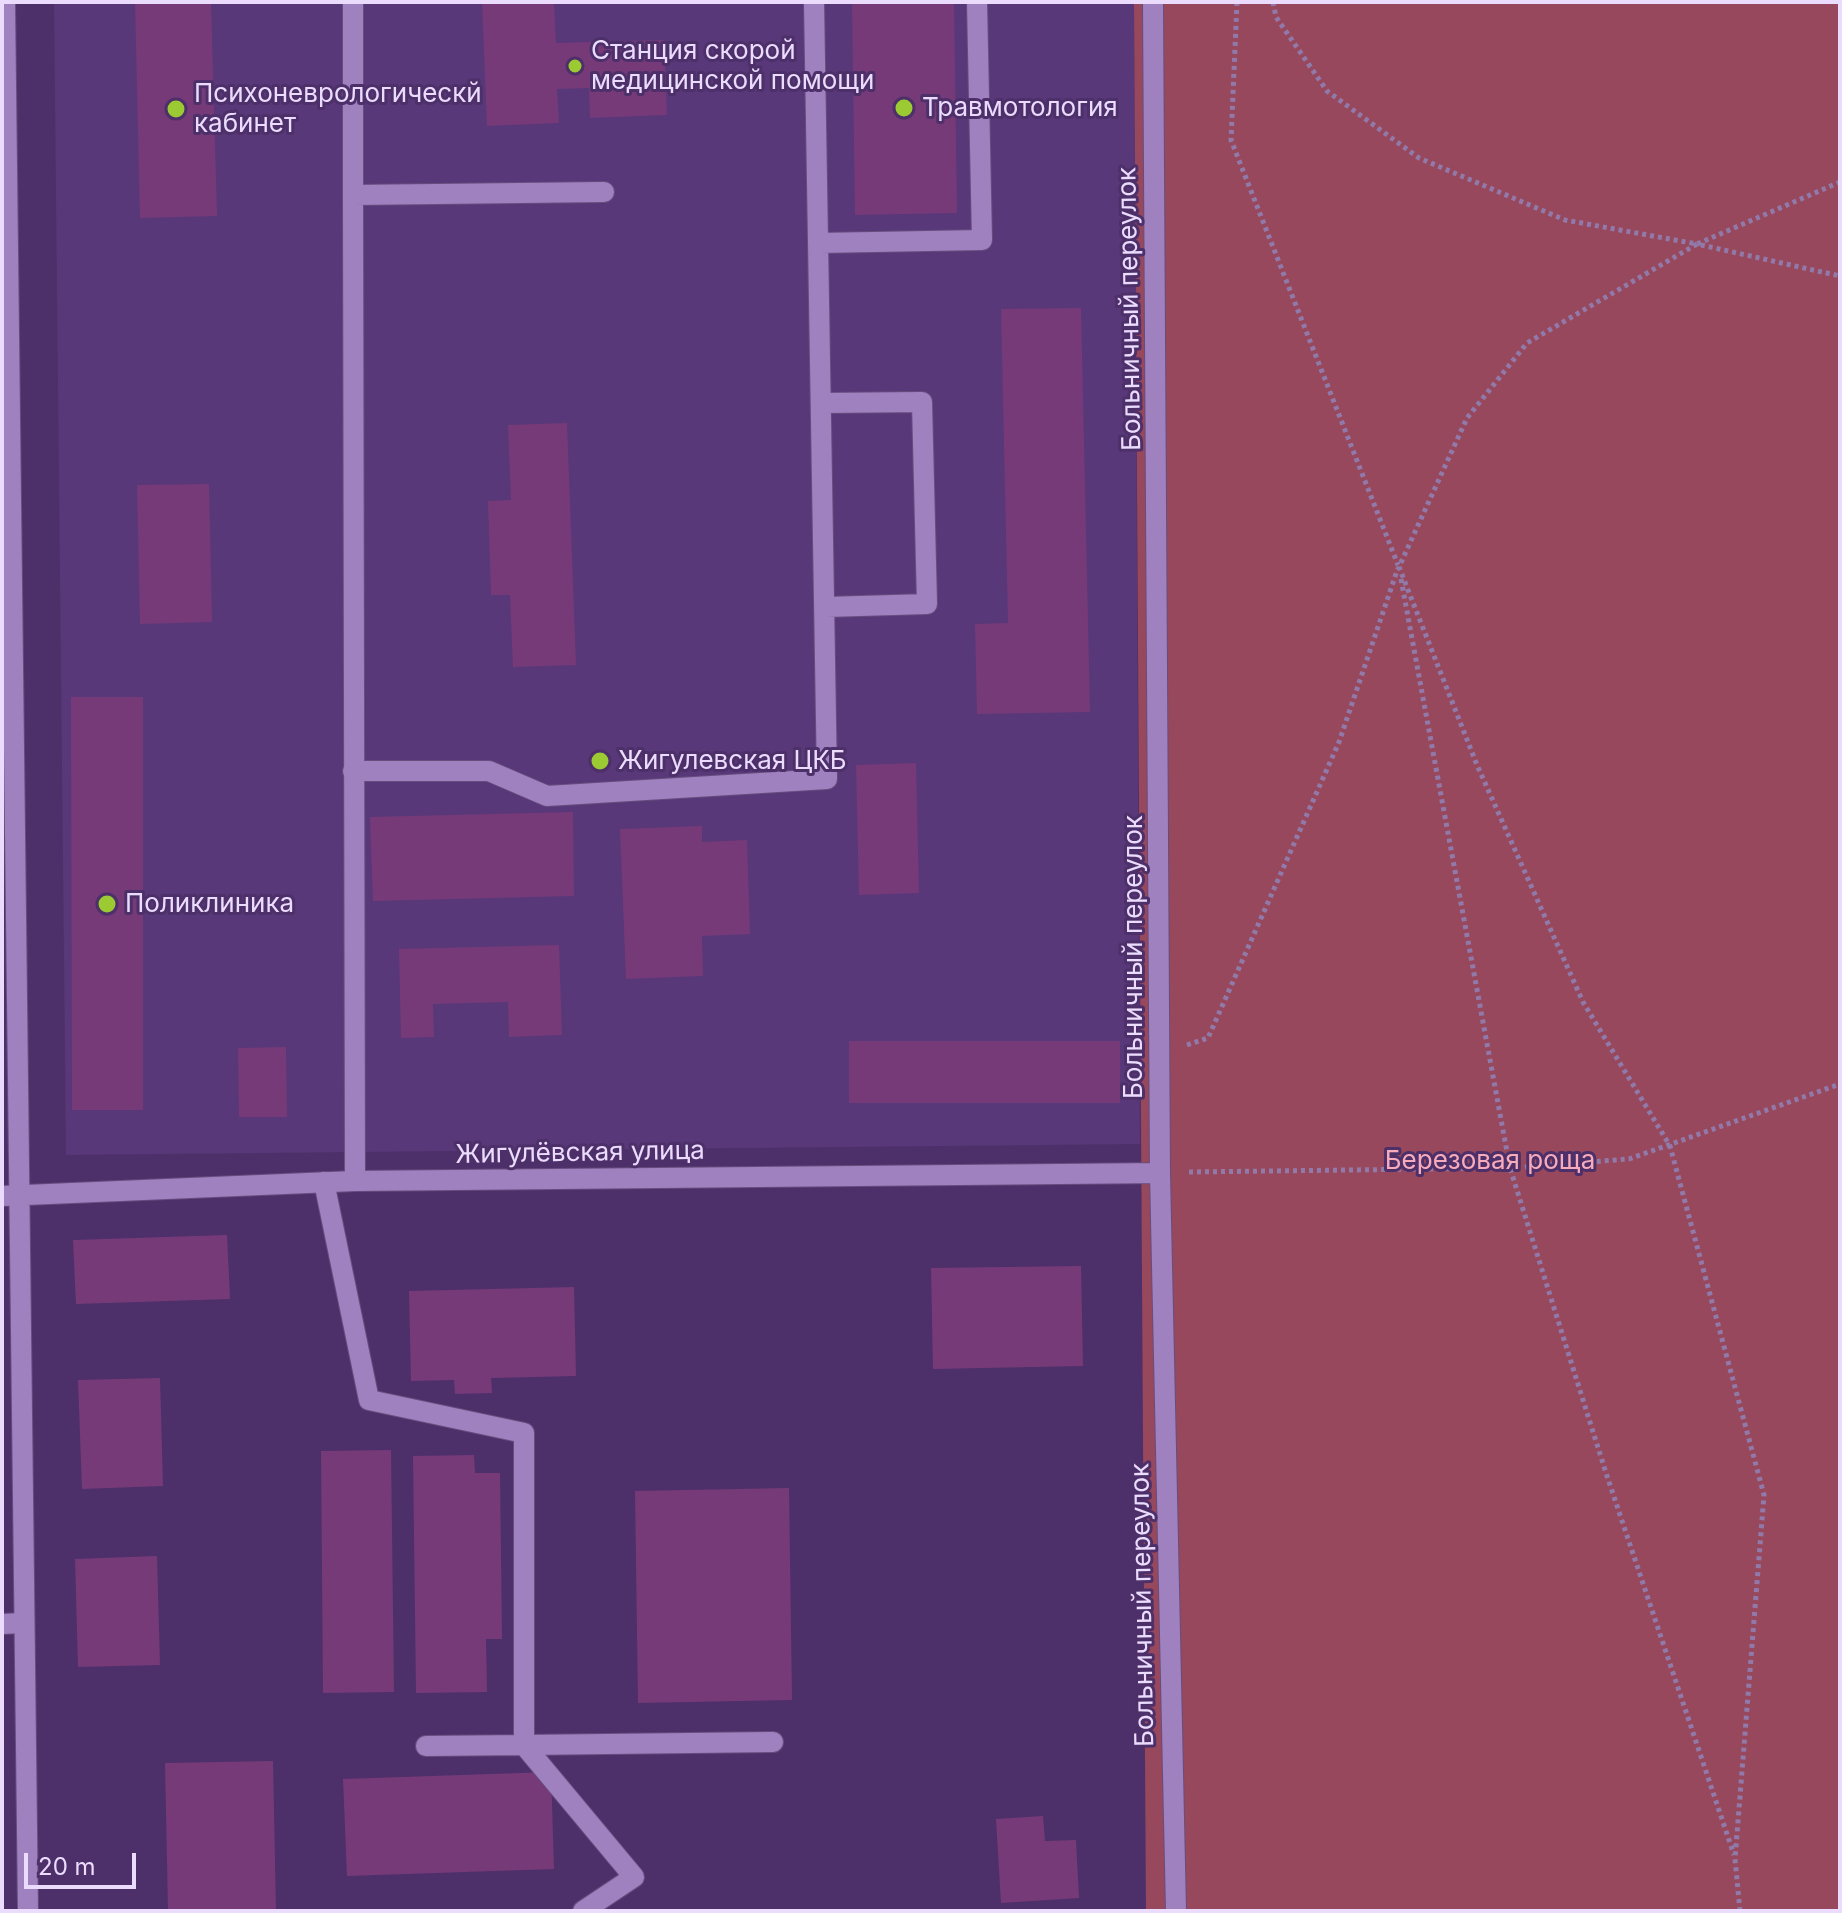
<!DOCTYPE html>
<meta charset="utf-8">
<style>
body{margin:0}
#map{position:relative;width:1842px;height:1913px;overflow:hidden;background:#4d3069;font-family:Inter,sans-serif}
canvas{display:block}
.frame{position:absolute;inset:0;border:4px solid #ebdcfe;pointer-events:none}
.scale{position:absolute;left:24px;top:1853px;width:112px;height:36px;box-sizing:border-box;border:4px solid #ebdcfe;border-top:0;padding-left:10px;font-size:24px;line-height:28px;white-space:nowrap;color:#ebdcfe;-webkit-text-stroke:6px #4d3069;paint-order:stroke}
</style>
<div id="map">
<canvas width="1842" height="1913"></canvas>
<div class="frame"></div>
<div class="scale">20 m</div>
</div>
<script>
const g = document.querySelector('canvas').getContext('2d');
g.lineJoin = 'round';
function fill(path, color) { g.fillStyle = color; g.fill(path, 'evenodd'); }
const shape = rows => new Path2D(rows.map(r => 'M' + r).join(''));
function stroke(path, color, width, dash) { g.strokeStyle = color; g.lineWidth = width; g.lineCap = dash ? 'butt' : 'round'; g.setLineDash(dash || []); g.stroke(path); }
function label(font, color, halo, rows, align = 'center') {
  g.font = font + ' Inter,sans-serif'; g.lineWidth = 6; g.setLineDash([]); g.textBaseline = 'middle'; g.strokeStyle = halo; g.fillStyle = color; for (const [text, x, y, turn = 0] of rows) {
    g.save(); g.translate(x, y); g.rotate((+turn || 0) * Math.PI / 180); g.textAlign = isNaN(turn) ? turn : align; if (halo) g.strokeText(text, 0, 0); g.fillText(text, 0, 0); g.restore();
  }
}
fill(shape([
 [54,2,1134,2,1140,1144,66,1155]
]), '#583878');
fill(shape([
 [1134,2,1840,2,1840,1911,1146,1911]
]), '#98485c');
fill(shape([
 [135,2,211,2,217,216,140,218],
 [482,2,554,2,556,43,664,40,667,115,590,118,589,88,557,89,559,123,487,126],
 [852,2,954,2,957,213,855,215],
 [1081,308,1090,712,977,714,975,624,1008,623,1001,309],
 [567,423,576,665,513,667,510,595,491,595,488,501,511,500,508,425],
 [209,484,212,622,140,624,137,485],
 [71,697,143,697,143,1110,72,1110],
 [916,763,919,893,859,895,856,765],
 [573,812,574,896,373,901,370,817],
 [702,826,702,842,747,840,750,934,702,936,703,976,626,979,620,829],
 [559,945,562,1035,509,1037,508,1002,433,1004,434,1037,401,1038,399,949],
 [849,1041,1120,1041,1120,1103,849,1103],
 [286,1047,287,1117,239,1117,238,1048],
 [227,1235,230,1299,76,1304,73,1240],
 [1081,1266,1083,1366,933,1369,931,1268],
 [574,1287,576,1376,491,1378,492,1393,455,1394,454,1380,411,1381,409,1291],
 [160,1378,163,1486,82,1489,78,1380],
 [391,1450,394,1692,323,1693,321,1451],
 [474,1455,475,1473,500,1473,502,1639,486,1639,487,1692,416,1693,413,1456],
 [789,1488,792,1700,638,1703,635,1491],
 [157,1556,160,1665,78,1667,75,1559],
 [273,1761,276,1911,168,1911,165,1763],
 [551,1772,554,1869,347,1876,343,1779],
 [1043,1816,1045,1841,1076,1840,1079,1898,1001,1903,996,1819]
]), '#763a79');
const lane = shape([
 [353,2,353,195],
 [819,243,982,240,977,2],
 [823,403,922,402,927,604,826,607],
 [353,771,489,771,547,796,827,779,814,2],
 [355,1181,353,195,604,192],
 [324,1182,369,1400,524,1433,524,1745,773,1742],
 [2,1624,23,1623],
 [426,1746,524,1745,634,1877,583,1911]
]);
const street = shape([
 [5,2,28,1911],
 [1153,2,1160,1173,1176,1911],
 [2,1196,355,1181,1160,1173]
]);
stroke(lane, '#674d7e', 22);
stroke(street, '#674d7e', 22);
stroke(shape([
 [1237,2,1231,140,1398,565],
 [1273,2,1276,17,1327,91,1419,158,1565,220,1697,244,1840,182],
 [1401,579,1510,1168,1606,1473,1734,1855],
 [1187,1045,1208,1038,1339,742,1398,568],
 [1189,1172,1510,1168,1629,1159,1840,1084],
 [1740,1911,1735,1859,1764,1495,1670,1146,1583,1002,1477,765,1399,567,1467,418,1527,343,1697,244,1840,276]
]), '#917aa9', 5, [4, 4]);
stroke(lane, '#9f81c0', 20);
stroke(street, '#9f81c0', 20);
for (const [x, y, r, color] of [
 [575,66,8,"#9cca32"],
 [904,108,10,"#9cca32"],
 [176,109,10,"#9cca32"],
 [600,761,10,"#9cca32"],
 [107,904,10,"#9cca32"]
]) { const dot = new Path2D(); dot.arc(x, y, r, 0, 2 * Math.PI); g.fillStyle = color; g.fill(dot); stroke(dot, '#4d3069', 3); }
label('26px', '#ebdcfe', '#4d3069', [
 ["Станция скорой",591,51],
 ["медицинской помощи",591,81],
 ["Психоневрологическй",194,94],
 ["кабинет",194,124],
 ["Травмотология",922,108],
 ["Жигулевская ЦКБ",618,761],
 ["Поликлиника",125,904]
], 'left');
label('26px', '#ebdcfe', '#4d3069', [
 ["Больничный переулок",1130,309,-91],
 ["Больничный переулок",1134,957,-90],
 ["Жигулёвская улица",580,1153,-1],
 ["Больничный переулок",1143,1605,-91]
]);
label('26px', '#f7abbb', '#4d3069', [
 ["Березовая роща",1490,1161]
]);
</script>
